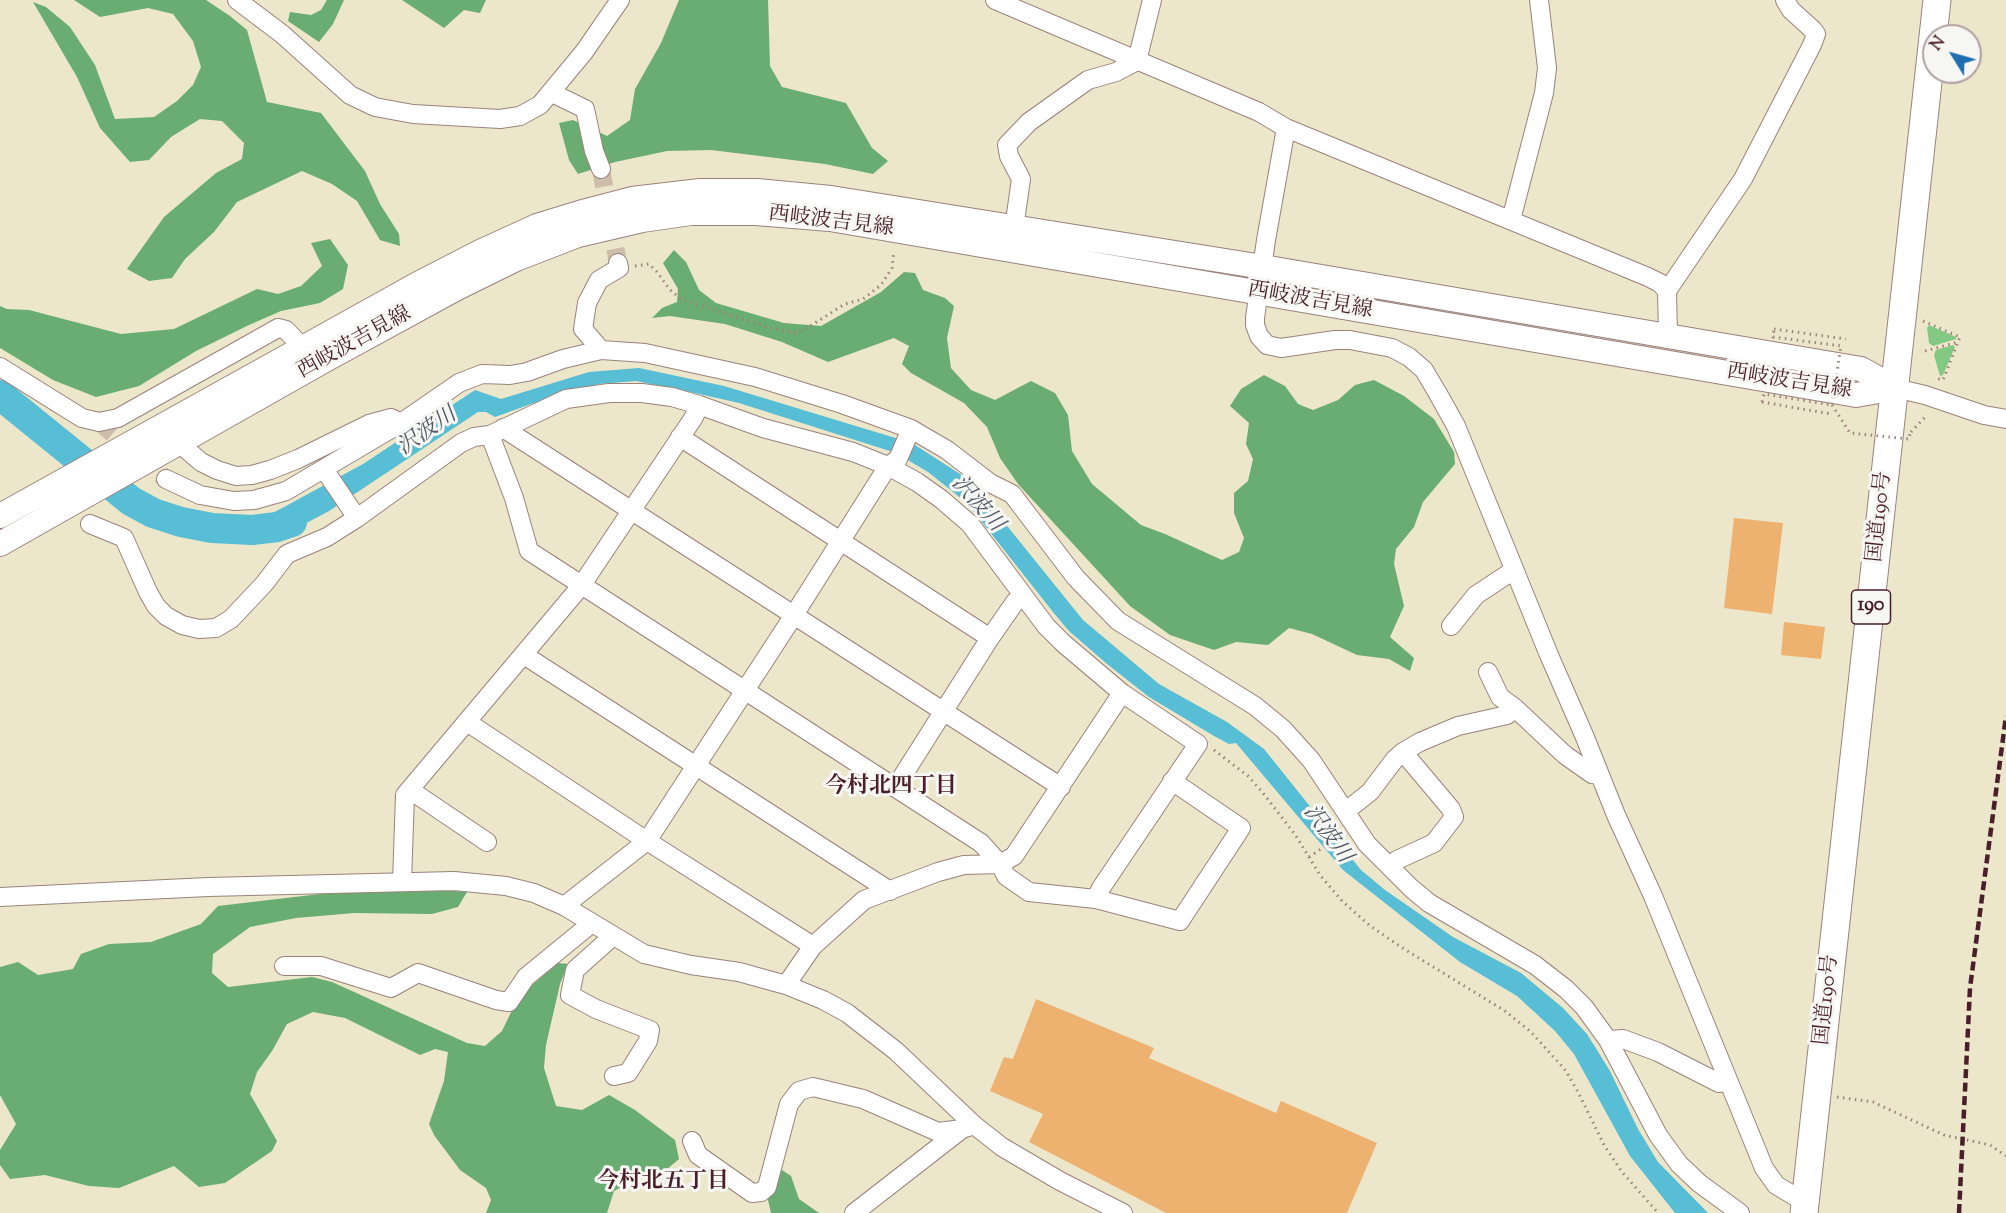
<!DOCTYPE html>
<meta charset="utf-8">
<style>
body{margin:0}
#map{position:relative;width:2006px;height:1213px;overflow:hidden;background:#ece6cb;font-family:"Sorts Mill Goudy",serif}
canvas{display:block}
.north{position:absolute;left:1922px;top:24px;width:60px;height:60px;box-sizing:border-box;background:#f6f6f2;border:2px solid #b1a0a2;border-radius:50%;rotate:307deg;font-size:16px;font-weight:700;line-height:24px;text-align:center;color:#4a1f2b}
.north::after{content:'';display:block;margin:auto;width:21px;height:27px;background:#1f6fb2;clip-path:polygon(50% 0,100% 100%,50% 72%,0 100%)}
</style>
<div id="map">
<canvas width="2006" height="1213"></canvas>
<div class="north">N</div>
</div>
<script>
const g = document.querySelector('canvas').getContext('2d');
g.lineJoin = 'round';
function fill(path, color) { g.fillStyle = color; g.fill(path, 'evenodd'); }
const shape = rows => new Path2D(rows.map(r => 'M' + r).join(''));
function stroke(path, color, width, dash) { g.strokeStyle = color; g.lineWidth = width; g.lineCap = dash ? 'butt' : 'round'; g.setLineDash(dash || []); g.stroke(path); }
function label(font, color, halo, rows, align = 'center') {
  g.font = font + ' "Sorts Mill Goudy","Noto Serif JP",serif'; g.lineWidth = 6; g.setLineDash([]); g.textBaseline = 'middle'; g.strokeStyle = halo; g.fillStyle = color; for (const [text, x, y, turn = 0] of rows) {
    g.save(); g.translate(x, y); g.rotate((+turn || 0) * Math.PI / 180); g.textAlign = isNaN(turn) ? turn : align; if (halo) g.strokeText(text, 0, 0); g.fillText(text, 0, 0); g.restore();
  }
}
fill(shape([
 [1929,325,1956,337,1956,339,1933,346,1929,343,1927,328],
 [1953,345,1955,347,1943,375,1940,376,1934,355,1936,350]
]), '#83c984');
fill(shape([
 [74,0,206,0,230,16,247,30,267,102,321,113,365,171,380,204,399,234,400,246,380,240,357,201,332,184,302,171,237,202,214,232,185,259,172,278,149,281,127,269,164,217,216,173,242,159,244,143,222,121,200,119,171,137,149,160,130,162,100,128,77,77,33,2,46,7,70,27,95,65,115,119,154,117,177,101,193,85,201,67,193,41,173,14,148,8,100,17],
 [327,0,344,0,333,24,319,42,288,21,290,12,311,15,321,10],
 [402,0,486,0,480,13,464,10,444,28],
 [679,0,768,0,770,66,782,87,846,103,872,148,888,161,873,174,825,164,711,150,667,151,615,162,578,174,569,160,559,123,573,120,607,136,630,120,635,89,661,43],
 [330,239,348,265,343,289,320,303,281,311,249,325,196,351,139,386,96,397,53,380,0,348,0,306,7,309,29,310,121,334,174,329,257,289,278,294,301,286,322,266,311,243],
 [674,250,686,262,699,290,716,303,784,323,821,326,881,292,904,272,915,273,923,290,945,298,954,306,947,338,951,368,971,390,995,400,1031,381,1055,393,1068,415,1072,451,1092,484,1141,525,1165,534,1222,560,1239,552,1244,538,1234,513,1234,493,1248,481,1253,459,1246,444,1249,423,1230,406,1241,389,1264,375,1285,386,1298,404,1313,410,1338,400,1355,385,1374,380,1404,396,1434,419,1454,452,1455,464,1423,502,1414,527,1396,549,1394,564,1404,606,1390,637,1414,658,1410,671,1389,659,1357,655,1312,634,1289,628,1268,645,1236,642,1214,650,1170,635,1130,606,1018,484,1000,458,987,427,964,403,911,373,902,364,909,346,894,338,828,362,782,342,725,324,670,316,652,318,662,308,677,302,678,289,663,263],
 [416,888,467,892,458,907,432,914,354,913,296,918,250,927,213,954,212,973,228,987,312,977,332,982,467,1043,485,1046,502,1031,515,1004,525,991,558,963,568,964,560,984,546,1045,544,1068,556,1106,582,1110,609,1095,635,1110,675,1140,679,1159,666,1170,642,1176,614,1191,607,1213,486,1213,491,1200,486,1188,460,1170,434,1135,429,1124,444,1081,448,1052,435,1049,420,1055,345,1018,313,1012,287,1024,272,1051,257,1072,250,1094,277,1141,272,1151,225,1183,199,1187,174,1166,119,1188,89,1186,45,1175,10,1179,0,1165,0,1150,16,1124,0,1095,0,967,18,962,38,975,73,969,81,954,109,944,151,942,201,924,218,906,320,894],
 [779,1168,791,1176,799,1199,819,1213,771,1213,768,1200]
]), '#6aad72');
fill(shape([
 [639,368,724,386,912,443,960,474,987,501,1083,620,1159,684,1227,722,1264,749,1361,870,1385,890,1453,937,1521,973,1563,1008,1587,1034,1610,1071,1638,1129,1658,1162,1708,1213,1675,1213,1630,1156,1574,1054,1555,1031,1517,996,1460,962,1343,870,1236,743,1229,744,1214,736,1149,697,1107,664,1069,631,1053,612,967,503,928,472,896,453,739,403,686,391,636,381,599,384,531,404,495,417,486,412,478,412,329,511,297,528,252,530,273,513,363,464,475,390,501,399,589,372]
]), '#57bed5');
stroke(shape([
 [0,395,131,501,153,513,181,522,212,528,252,530,277,527,292,522]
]), '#57bed5', 30);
fill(shape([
 [1734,518,1783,523,1772,614,1724,608],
 [1784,622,1825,627,1821,659,1781,655],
 [1036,999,1154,1048,1149,1058,1276,1113,1281,1101,1377,1143,1347,1213,1166,1213,1029,1142,1043,1114,990,1091,1004,1057,1013,1059]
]), '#edb270');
stroke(shape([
 [601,169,618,263],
 [99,422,166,479]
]), '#ccbeab', 18, [18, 9]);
const minor = shape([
 [237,0,282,34,350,95,375,107,413,114,500,119,520,116,540,105,584,52,620,0],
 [995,0,1259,112,1286,128,1648,277,1660,283,1667,291],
 [552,93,585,109,594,151,601,169],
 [1286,128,1266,240,1255,318,1255,325,1259,336,1267,345,1281,348,1335,340,1350,340,1392,348,1409,357,1424,370,1437,392,1456,426,1549,655,1584,735,1616,815,1653,896,1764,1168,1776,1185,1806,1203],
 [1511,220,1544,93,1547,68,1539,0],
 [1014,228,1021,179,1009,156,1007,145,1029,122,1088,80,1116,72,1137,61,1152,0],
 [1668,335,1667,291,1743,179,1812,45,1816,34,1813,30,1791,10,1785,0],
 [601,350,583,329,587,303,599,280,619,268,618,263],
 [0,367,82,418,99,422,118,418,278,328,286,330,303,348],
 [1895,388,1925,395,1984,415,2006,419],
 [503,428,1061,787],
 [490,435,514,498,529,551,981,843,1000,864,1014,856,1122,693],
 [680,437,990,638],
 [179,443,201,462,217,470,236,476,252,475,270,470,298,459,369,424,391,418,401,423],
 [324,469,357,518,461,443,474,437,490,435,566,399,609,393,642,393,672,397,699,405,763,428,853,452,888,466,917,482,941,499,970,524,1046,626,1063,643,1122,693,1198,744,1101,888,1096,899,1029,892,1006,876,1000,864,964,865,938,872,864,900,813,946,786,985],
 [166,479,200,495,234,501,254,500,286,491,401,423,459,383,482,374,510,375,527,372,563,359,601,350,645,353,755,377,842,404,911,429],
 [90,524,124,538,148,592,156,606,166,616,182,625,199,629,216,628,231,619,264,584,287,554,327,537,357,518],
 [1451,626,1476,595,1514,570],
 [524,655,890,891],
 [1488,672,1500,697,1515,708,1565,755,1592,774,1600,775],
 [467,722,647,841,813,946],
 [1403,752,1420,742,1458,726,1507,715,1515,708],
 [895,788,990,638,1015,602,1023,595],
 [410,790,487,842],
 [1346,811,1370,792,1395,759,1403,752,1451,809,1454,817,1434,843,1397,860,1391,868],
 [402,882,405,795,581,586,694,417,699,405],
 [0,897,208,887,454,881,506,886,534,893,564,906,644,954,691,965,739,972,786,985,823,1000,847,1013,896,1051,974,1125,1002,1147,1060,1181,1123,1213],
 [1096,899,1180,921,1241,828,1172,781],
 [564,906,647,841,794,615,888,466,898,459,911,429,947,450,990,483,1012,494,1076,578,1118,621,1255,706,1283,729,1311,760,1367,844,1411,888,1429,903,1535,965,1566,989,1584,1007,1608,1040,1658,1135,1679,1164,1699,1183,1740,1213],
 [613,936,575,970,570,995,596,1009,650,1030,648,1041,628,1073,614,1076],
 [284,966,321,966,391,988,418,973,496,1000,509,1002,526,977,592,923],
 [1608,1040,1623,1039,1658,1052,1719,1083,1728,1081],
 [692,1141,698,1155,752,1193,761,1192,767,1187,789,1104,799,1091,813,1087,863,1099,938,1132,962,1129,974,1125],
 [854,1213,962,1129]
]);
const major = shape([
 [0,516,416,285,480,252,537,226,586,211,632,199,700,191,757,191,831,198,1263,267,1861,369,1895,388],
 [0,544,325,360,457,288,516,259,578,235,642,220,691,213,756,213,830,219,1856,395,1895,388]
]);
const highway = shape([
 [1804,1213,1937,0]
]);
stroke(minor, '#9b827b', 20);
stroke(major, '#9b827b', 26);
stroke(highway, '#9b827b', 29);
stroke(shape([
 [635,266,649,264,658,273,669,289,681,299,770,328,794,333,807,328,845,304,863,299,881,285,892,268,894,251],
 [1923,321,1960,337,1943,380,1935,378],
 [1774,329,1846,339],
 [1925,351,1958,342],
 [1762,402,1831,414],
 [1911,432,1926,416],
 [1214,750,1248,776,1263,793,1296,836,1320,875,1342,901,1369,925,1401,947,1505,1011,1531,1032,1550,1053,1566,1071,1578,1092,1604,1145,1622,1172,1658,1213],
 [1309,857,1342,835],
 [1837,1097,1873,1102,1944,1135,1990,1145,2006,1156]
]), '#9b827b', 3, [1.5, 4.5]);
stroke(minor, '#fff', 18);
stroke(major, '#fff', 24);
stroke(highway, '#fff', 27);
stroke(shape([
 [1959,1213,1970,988,2006,716]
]), '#4a1f2b', 4.5, [9, 4.5]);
stroke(shape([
 [1762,402,1764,394,1832,405,1841,346,1773,337,1774,329],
 [1832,405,1850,433,1909,439,1910,433]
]), '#9b827b', 3, [1.5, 4.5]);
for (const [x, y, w] of [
 [1871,607,39]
]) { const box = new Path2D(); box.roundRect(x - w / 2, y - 17, w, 34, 4.5); g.fillStyle = '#f6f6f2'; g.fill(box); stroke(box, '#4a1f2b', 1.5); }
label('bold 20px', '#4a1f2b', null, [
 ["190",1871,607]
]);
label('21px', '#4a1f2b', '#f6f6f2', [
 ["西岐波吉見線",831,223,7],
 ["西岐波吉見線",1310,302,10],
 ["西岐波吉見線",355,344,-29],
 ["西岐波吉見線",1789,383,9],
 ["国道190号",1881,517,-84],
 ["国道190号",1828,1000,-84]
]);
label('italic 22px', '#4f5766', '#f6f6f2', [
 ["沢波川",428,433,-35],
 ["沢波川",976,505,48],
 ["沢波川",1326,835,54]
]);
label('bold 22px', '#4a1f2b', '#f6f6f2', [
 ["今村北四丁目",891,788],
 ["今村北五丁目",663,1183]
]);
</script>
